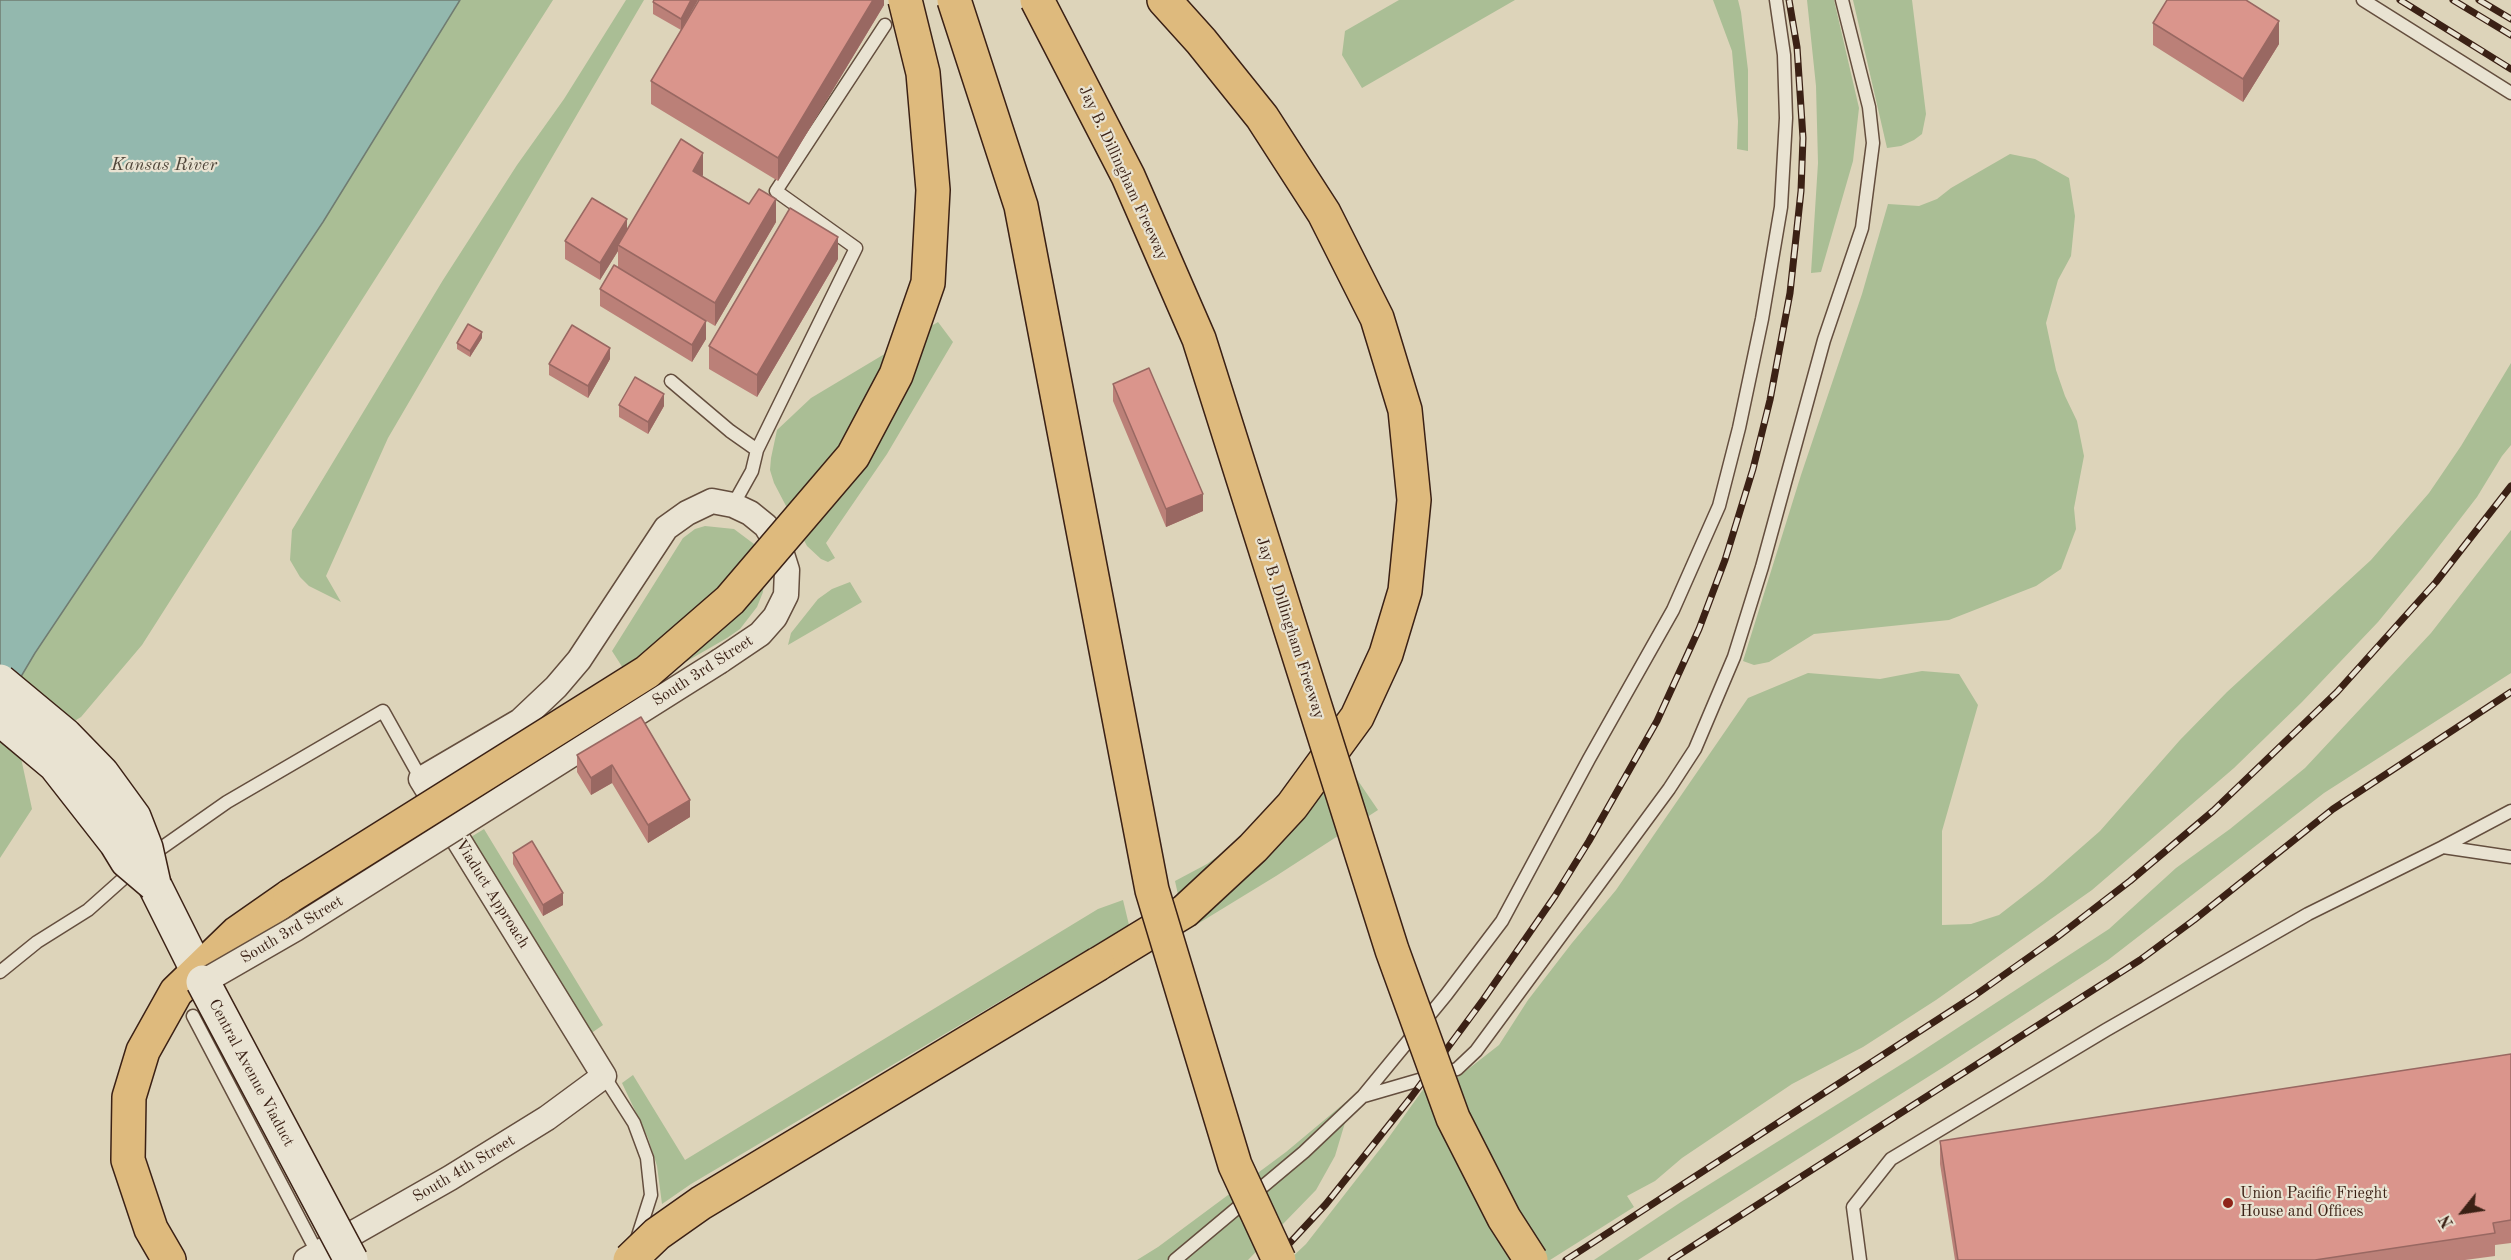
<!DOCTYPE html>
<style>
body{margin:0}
#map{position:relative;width:2511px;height:1260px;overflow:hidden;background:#ddd4ba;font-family:"Old Standard TT",serif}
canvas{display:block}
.north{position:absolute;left:2433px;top:1182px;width:60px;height:60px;-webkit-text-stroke:4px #e9e3d2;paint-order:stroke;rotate:240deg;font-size:16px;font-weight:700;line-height:24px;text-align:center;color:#3b2115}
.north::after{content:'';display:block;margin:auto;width:21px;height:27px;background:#3b2115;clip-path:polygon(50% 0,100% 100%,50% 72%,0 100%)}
</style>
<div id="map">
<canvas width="2511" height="1260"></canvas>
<div class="north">N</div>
</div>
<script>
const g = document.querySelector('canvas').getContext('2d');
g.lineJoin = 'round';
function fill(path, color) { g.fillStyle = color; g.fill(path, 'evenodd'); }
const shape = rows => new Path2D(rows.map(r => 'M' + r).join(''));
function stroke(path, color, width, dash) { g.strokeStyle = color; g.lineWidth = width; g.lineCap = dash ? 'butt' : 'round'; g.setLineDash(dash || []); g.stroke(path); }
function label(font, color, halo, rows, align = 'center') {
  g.font = font + ' "Old Standard TT",serif'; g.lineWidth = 4.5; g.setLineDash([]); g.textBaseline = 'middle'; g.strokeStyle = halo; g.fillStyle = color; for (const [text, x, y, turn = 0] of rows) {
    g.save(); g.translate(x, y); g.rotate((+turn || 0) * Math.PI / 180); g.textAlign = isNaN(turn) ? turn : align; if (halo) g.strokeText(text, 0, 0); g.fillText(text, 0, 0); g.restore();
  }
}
fill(shape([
 [460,0,553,0,142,645,81,717,68,725,17,684,35,653,323,222],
 [626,0,644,0,388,438,326,576,341,602,309,586,300,577,290,560,292,530,443,280,517,165,564,99],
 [1399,0,1515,0,1362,88,1342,55,1345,31],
 [1713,0,1738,0,1741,12,1748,70,1748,151,1737,149,1738,121,1732,51],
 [1807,0,1834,0,1859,108,1853,161,1821,272,1811,273,1818,163,1816,86],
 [1853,0,1912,0,1926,114,1922,134,1914,140,1901,146,1887,148],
 [2010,154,2035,159,2069,178,2075,216,2071,256,2058,280,2046,323,2056,370,2065,396,2077,421,2084,456,2074,508,2076,529,2061,569,2036,586,1949,620,1814,634,1769,662,1754,665,1743,661,1801,475,1862,294,1888,204,1919,206,1937,199,1951,188],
 [938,322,953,342,887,454,826,543,835,558,828,562,821,559,807,546,774,483,770,470,771,458,777,430,811,398],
 [2511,363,2511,445,2502,456,2477,497,2423,567,2378,622,2302,702,2234,768,2092,890,1936,1000,1863,1047,1792,1084,1682,1158,1655,1181,1627,1196,1634,1207,1550,1260,1289,1260,1306,1244,1384,1144,1427,1084,1458,1077,1499,1045,1528,1000,1572,943,1616,890,1748,698,1808,673,1880,679,1922,671,1959,674,1978,705,1942,831,1942,925,1971,924,1999,915,2043,881,2100,831,2180,740,2227,692,2371,560,2429,493,2461,446],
 [705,526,734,529,754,544,764,573,763,592,757,607,740,629,727,638,637,690,612,651,683,538,695,529],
 [2511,530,2511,673,2324,793,2108,960,1942,1068,1638,1260,1594,1260,1681,1202,1913,1057,2109,929,2176,868,2230,829,2305,768,2431,633],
 [850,582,862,602,788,645,791,633,818,599,832,589],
 [0,742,21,758,32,809,0,858],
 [1346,763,1378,810,1276,876,1186,931,1175,881,1207,864],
 [484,829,603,1025,590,1034,471,837],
 [1123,900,1129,925,691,1184,662,1204,657,1166,648,1138,622,1083,633,1075,685,1160,1098,909],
 [1353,1096,1335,1156,1316,1190,1248,1260,1137,1260,1158,1247,1286,1152]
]), '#aabe95');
const water = shape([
 [0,0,460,0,323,222,35,653,0,712,0,0]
]);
fill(water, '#93b8ae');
stroke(water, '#707c71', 1.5);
const service = shape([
 [2363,0,2511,93],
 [671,381,730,431,757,450],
 [733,505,752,471,757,450,856,248,776,191,885,25],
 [2511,811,2443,847,2511,857],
 [150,856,227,802,383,711,421,779],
 [0,972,37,942,88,910,134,869],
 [193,1016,318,1254],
 [604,1076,634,1123,647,1158,651,1195,636,1242],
 [1364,1096,1457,1069,1476,1051,1669,789,1695,749,1734,657,1762,567,1824,340,1862,228,1873,143,1869,107,1842,0],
 [1175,1260,1304,1152,1363,1096,1446,995,1502,921,1589,759,1673,610,1719,506,1739,428,1762,319,1781,207,1786,118,1784,55,1776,0],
 [1860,1260,1853,1207,1891,1159,2106,1030,2308,914,2443,847]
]);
const minor = shape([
 [306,1260,450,1178,547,1118,604,1076,421,779,520,721,556,687,579,660,666,528,687,513,712,501,733,505,750,513,766,526,781,551,787,570,786,595,775,617,760,634,720,661]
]);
const secondary = shape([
 [154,884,203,982]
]);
const motorway = shape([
 [1098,964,1185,911,1253,848,1292,806,1357,717,1386,654,1405,591,1414,500,1405,410,1377,318,1324,213,1262,117,1201,41,1164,0],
 [169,1260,151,1229,128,1160,129,1097,143,1051,176,992,237,933,290,896]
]);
stroke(service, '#644e3e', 15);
stroke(minor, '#644e3e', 27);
stroke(secondary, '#3b2115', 36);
stroke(motorway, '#3b2115', 36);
stroke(service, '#e9e3d2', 12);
stroke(minor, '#e9e3d2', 24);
stroke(secondary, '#e9e3d2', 33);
stroke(motorway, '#deba7d', 33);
const rail = shape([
 [2400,0,2511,69],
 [2453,0,2511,35],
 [2479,0,2511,19],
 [1274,1260,1326,1204,1412,1096,1483,1000,1555,896,1589,841,1657,721,1699,629,1725,560,1753,469,1770,400,1790,293,1801,191,1803,138,1797,47,1789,0],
 [1566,1260,1974,996,2056,938,2130,881,2213,811,2337,692,2436,582,2511,486],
 [1671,1260,2140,960,2194,920,2333,809,2511,692]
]);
stroke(rail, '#3b2115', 7);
stroke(rail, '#e9e3d2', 4.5, [14]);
const minorBridge = shape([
 [203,982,295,929,720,661]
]);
const secondaryBridge = shape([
 [0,681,65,735,102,773,134,817,146,848,154,884],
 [0,719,55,765,116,843,127,861,154,884],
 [203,982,351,1260]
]);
const motorwayBridge = shape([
 [954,0,1021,206,1152,890,1235,1165,1279,1260],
 [1037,0,1128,176,1199,339,1392,950,1453,1118,1504,1218,1531,1260],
 [290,896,647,672,730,600,853,456,896,375,928,283,933,190,923,73,905,0],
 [630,1260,657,1234,701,1203,1098,964]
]);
stroke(minorBridge, '#644e3e', 27, []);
stroke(secondaryBridge, '#3b2115', 36, []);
stroke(motorwayBridge, '#3b2115', 36, []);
stroke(minorBridge, '#e9e3d2', 24);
stroke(secondaryBridge, '#e9e3d2', 33);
stroke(motorwayBridge, '#deba7d', 33);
fill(shape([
 [698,0,681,30,653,14,653,2],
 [884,0,884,5,778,181,651,104,651,81],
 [2153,23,2279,44,2243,102,2153,45],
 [703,175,702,177,776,222,715,326,618,268,618,251,600,280,565,259,565,241,627,230],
 [838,259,757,397,709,369,709,346],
 [600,289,706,339,692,362,600,306],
 [482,338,470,357,457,349,457,343],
 [610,359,588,398,549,375,549,364],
 [1113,384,1203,511,1166,527,1113,401],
 [619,405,664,406,648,434,619,417],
 [641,717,690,817,648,843,612,783,591,795,577,772,577,755],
 [513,853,563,905,543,916,513,864],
 [2511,1054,2511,1243,2495,1245,2495,1256,2465,1260,1955,1260,1940,1164,1940,1141]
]), '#bb8078');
fill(shape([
 [691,0,698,0,681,30,681,19],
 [873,0,884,0,884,5,778,181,778,158],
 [2279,21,2279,44,2243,102,2243,79],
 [703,153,703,175,693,193,693,171],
 [776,199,776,222,715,326,715,303],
 [627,219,627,237,618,245,618,251,600,280,600,263],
 [838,237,838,259,757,397,757,375],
 [706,321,706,339,692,362,692,345],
 [482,332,482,338,470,357,470,351],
 [610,348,610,359,588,398,588,386],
 [664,394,664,406,648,434,648,422],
 [1203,494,1203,511,1166,527,1166,509],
 [612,765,612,783,591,795,591,778],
 [690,800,690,817,648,843,648,825],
 [563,893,563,905,543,916,543,905]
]), '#996862');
const building = shape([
 [654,0,691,0,681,19,653,2,654,0],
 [699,0,873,0,778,158,651,81,699,0],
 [2167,0,2246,0,2279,21,2243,79,2153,23,2167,0],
 [681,139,703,153,693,171,749,204,759,189,776,199,715,303,618,245,681,139],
 [592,198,627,219,600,263,565,241,592,198],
 [790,208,838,237,757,375,709,346,790,208],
 [614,265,706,321,692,345,600,289,614,265],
 [468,324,482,332,470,351,457,343,468,324],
 [572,325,610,348,588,386,549,364,572,325],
 [1149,368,1203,494,1166,509,1113,384,1149,368],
 [635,377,664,394,648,422,619,405,635,377],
 [641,717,690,800,648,825,612,765,591,778,577,755,641,717],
 [532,841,563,893,543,905,513,853,532,841],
 [2511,1054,2511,1220,2493,1223,2495,1233,2315,1260,1958,1260,1940,1141,2511,1054]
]);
fill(building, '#da958c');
stroke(building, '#996862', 1.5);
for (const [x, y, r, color] of [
 [2228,1203,6,"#8f2418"]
]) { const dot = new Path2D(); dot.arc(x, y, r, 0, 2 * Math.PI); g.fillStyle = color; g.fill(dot); stroke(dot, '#e9e3d2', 2); }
label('16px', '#3b2115', '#e9e3d2', [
 ["Jay B. Dillingham Freeway",1123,173,65],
 ["Jay B. Dillingham Freeway",1290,628,72],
 ["South 3rd Street",703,671,-33],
 ["Viaduct Approach",492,894,58],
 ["South 3rd Street",292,930,-31],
 ["Central Avenue Viaduct",251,1073,62],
 ["South 4th Street",464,1169,-31]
]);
label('16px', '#3b2115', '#e9e3d2', [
 ["Union Pacific Frieght",2240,1194],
 ["House and Offices",2240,1212]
], 'left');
label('italic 18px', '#51473b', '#e9e3d2', [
 ["Kansas River",164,165]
]);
</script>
